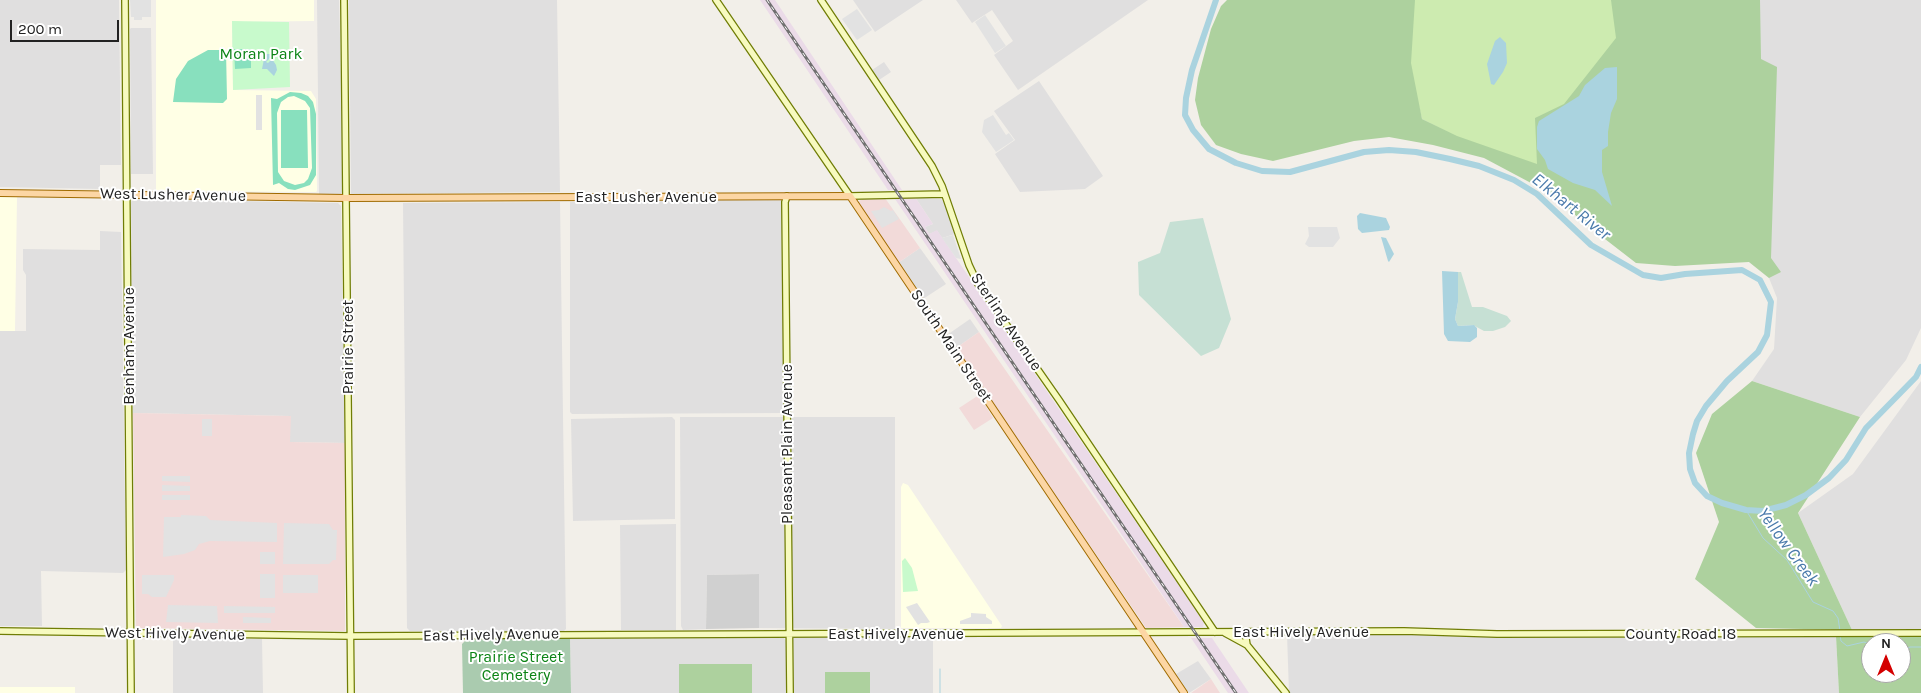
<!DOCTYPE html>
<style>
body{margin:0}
#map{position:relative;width:1921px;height:693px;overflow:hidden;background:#f2efe9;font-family:Karla,sans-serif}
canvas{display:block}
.north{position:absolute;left:1861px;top:633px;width:50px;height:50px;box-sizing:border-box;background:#fff;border:1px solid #a7a7a7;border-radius:50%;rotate:0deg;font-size:14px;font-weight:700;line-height:20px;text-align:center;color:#222}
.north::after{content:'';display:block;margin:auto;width:18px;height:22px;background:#d40000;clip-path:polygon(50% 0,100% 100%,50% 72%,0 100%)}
.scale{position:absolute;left:10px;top:20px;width:109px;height:22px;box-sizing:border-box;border:2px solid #222;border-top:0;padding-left:6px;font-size:15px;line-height:18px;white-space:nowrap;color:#222;-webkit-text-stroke:4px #fff;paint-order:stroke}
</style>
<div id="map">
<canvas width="1921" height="693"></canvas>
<div class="north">N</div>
<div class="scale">200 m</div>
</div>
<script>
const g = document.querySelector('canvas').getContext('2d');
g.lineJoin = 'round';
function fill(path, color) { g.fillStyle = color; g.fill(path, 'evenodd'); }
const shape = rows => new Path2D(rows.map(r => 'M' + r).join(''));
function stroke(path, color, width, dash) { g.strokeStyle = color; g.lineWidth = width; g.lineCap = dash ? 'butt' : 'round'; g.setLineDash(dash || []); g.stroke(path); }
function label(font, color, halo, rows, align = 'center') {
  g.font = font + ' Karla,sans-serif'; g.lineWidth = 4; g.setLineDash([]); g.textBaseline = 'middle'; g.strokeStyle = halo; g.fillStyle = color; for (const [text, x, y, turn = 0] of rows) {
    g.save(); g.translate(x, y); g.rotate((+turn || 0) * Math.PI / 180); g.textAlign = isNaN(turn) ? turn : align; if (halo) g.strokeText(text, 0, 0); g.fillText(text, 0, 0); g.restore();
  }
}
fill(shape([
 [0,0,119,0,121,165,100,165,100,189,0,187],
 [317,0,339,0,344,190,341,194,319,194],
 [349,0,557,0,560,192,351,194],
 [853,0,923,0,875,32],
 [956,0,1148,0,1018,90,994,55,1013,41,992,10,972,23],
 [1623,0,1921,0,1921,328,1906,360,1860,417,1752,381,1774,349,1777,298,1769,278,1749,262],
 [131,28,151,28,153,174,131,174,130,29],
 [884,62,891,72,879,80,872,70],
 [1039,81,1103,176,1085,189,1020,192,995,154,1015,140,994,111],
 [915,197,941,199,944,202,955,234,942,238,937,231,929,234,925,227,933,224],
 [133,199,338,203,341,206,345,443,290,442,290,416,133,413,131,202],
 [780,199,783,201,783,413,572,414,570,412,570,202],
 [560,202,566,629,564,631,410,631,407,628,403,203],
 [100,231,121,232,126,570,123,573,41,571,42,626,0,626,0,331,26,331,26,275,23,270,23,249,100,250],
 [920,248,946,284,923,299,898,263],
 [970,319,979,332,956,348,947,335],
 [1921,381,1921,630,1852,630,1798,513,1853,474],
 [672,417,675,420,675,519,573,521,571,419],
 [680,417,895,417,895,629,759,628,759,574,707,575,706,629,683,630,681,626],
 [676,524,676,630,621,630,620,525],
 [1287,634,1836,636,1839,693,1289,693],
 [783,637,787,642,787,693,752,693,752,664,679,664,679,693,571,693,570,639],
 [795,637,930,637,933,640,933,693,870,693,870,672,825,672,825,693,792,693,792,639],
 [173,638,262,639,263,693,173,693],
 [1198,661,1211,679,1189,693,1176,674]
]), '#e0dfdf');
fill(shape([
 [885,198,920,248,898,263,858,202,862,199],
 [979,332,1184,627,1146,628,956,348],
 [979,395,993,418,974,430,959,408],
 [133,413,291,416,290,442,345,443,345,631,136,628],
 [1211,679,1220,693,1191,693]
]), '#f2dad9');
fill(shape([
 [760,0,775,0,902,190,888,190],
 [915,197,933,224,925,227,929,234,937,230,1204,622,1203,627,1184,627,895,199],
 [1191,638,1212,638,1249,693,1228,693]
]), '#ebdbe8');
fill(shape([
 [156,0,314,0,314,21,232,22,233,90,311,91,316,99,317,191,316,192,156,191],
 [0,196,17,196,15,331,0,331],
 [903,483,908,485,1002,626,1001,628,901,628,901,487],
 [0,687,75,687,75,693,0,693]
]), '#ffffe5');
fill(shape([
 [759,574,759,628,706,629,707,575]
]), '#d0d0d0');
fill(shape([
 [1409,0,1622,0,1632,48,1549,184,1422,119,1407,59]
]), '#cdebb0');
fill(shape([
 [1227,0,1415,0,1411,63,1422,119,1457,136,1537,164,1535,118,1564,104,1616,38,1611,0,1760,0,1761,59,1777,67,1771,258,1781,272,1769,278,1749,262,1675,266,1636,263,1583,222,1564,205,1531,183,1484,158,1433,145,1389,137,1354,141,1273,161,1241,154,1216,145,1201,125,1195,100,1198,78,1211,29,1221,6],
 [1752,381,1860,417,1798,513,1852,630,1756,628,1695,579,1719,522,1696,453,1712,414],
 [1836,636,1921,636,1921,693,1839,693],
 [1871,643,1901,643,1901,673,1871,673],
 [679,664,752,664,752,693,679,693],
 [825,672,870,672,870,693,825,693]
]), '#add19e');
fill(shape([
 [1203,218,1231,319,1219,348,1201,356,1139,295,1138,262,1160,253,1170,222],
 [1458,272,1461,272,1472,307,1483,307,1507,316,1511,321,1505,327,1493,331,1484,331,1473,325,1458,326,1455,319,1458,302]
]), '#c6e0d4');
fill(shape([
 [467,639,570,639,571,693,463,693,462,644]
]), '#aacbaf');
fill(shape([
 [232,21,289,22,290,87,233,90],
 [905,558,912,568,918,591,903,592,902,561]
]), '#c8facc');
fill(shape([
 [234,49,251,49,251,68,235,69],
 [208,50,226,50,227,99,223,103,173,102,176,79,188,61],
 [290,92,301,93,308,96,313,102,316,114,316,175,310,185,295,190,288,189,279,183,273,185,271,98,277,99],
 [294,96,305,101,310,108,312,168,308,179,304,183,295,185,284,181,278,172,277,113,281,102,288,97],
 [281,110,307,110,308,168,281,168]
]), '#88e0be');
fill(shape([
 [130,0,151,0,151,17,142,17,142,20,134,20,134,17,131,17],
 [857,9,872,30,857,40,842,19],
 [985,15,1006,46,995,53,975,22],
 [256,95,262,95,262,130,256,130],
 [993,115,1006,135,1009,133,1014,140,996,152,982,132,984,120],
 [884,207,891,211,893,210,899,219,882,228,871,211,879,210],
 [1308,227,1337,227,1340,238,1333,247,1309,247,1305,244,1309,236],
 [953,235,961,259,956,258,942,238],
 [202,419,212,419,212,436,202,436],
 [162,476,190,476,190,482,162,481],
 [162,485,190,486,190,491,162,491],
 [162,495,190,495,190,500,162,500],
 [181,515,206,516,210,520,277,523,277,542,210,541,199,544,195,550,184,554,163,557,164,517,181,517],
 [284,523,329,524,333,530,337,530,336,560,333,560,329,564,283,564],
 [260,552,275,552,275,564,260,564],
 [260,574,275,574,275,598,260,598],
 [142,575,174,575,174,580,166,597,152,597,148,594,142,594],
 [283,575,318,575,318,593,283,593],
 [917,603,930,622,927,623,921,623,918,625,906,607],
 [168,605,217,606,218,623,166,622],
 [224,606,275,607,275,613,224,613],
 [971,613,986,614,986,617,992,621,992,624,960,624,960,621,971,617],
 [243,617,271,618,271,623,243,623]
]), '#e2e2e2');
fill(shape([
 [1500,37,1506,43,1507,63,1503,72,1494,85,1491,84,1487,64,1495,41],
 [265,54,270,54,270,58,266,62,268,63,272,59,276,65,277,70,274,76,267,69,262,69],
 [1617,67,1617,99,1611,113,1608,132,1608,146,1602,150,1602,172,1612,206,1595,190,1573,183,1548,169,1545,160,1537,149,1537,127,1539,121,1579,96,1585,85,1605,68],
 [1360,213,1386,218,1390,227,1389,230,1362,233,1358,229,1357,216],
 [1381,237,1386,238,1394,254,1389,262,1388,261],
 [1442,271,1458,272,1458,302,1455,319,1458,326,1474,325,1477,328,1477,337,1470,342,1448,341,1444,334]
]), '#aad3df');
stroke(shape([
 [1746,510,1763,538,1787,560,1813,602,1833,611,1838,618,1840,631],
 [1840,635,1841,641,1847,646,1864,642,1871,645],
 [1901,650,1910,647,1921,647],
 [940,669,940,693]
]), '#aad3df', 1);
stroke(shape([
 [1216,0,1192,70,1186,98,1185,115,1193,130,1209,149,1236,163,1262,171,1290,172,1364,152,1389,150,1416,152,1450,159,1479,166,1514,180,1537,194,1591,245,1643,275,1661,278,1685,274,1742,270,1760,280,1771,302,1767,335,1758,352,1727,381,1706,406,1697,421,1693,434,1689,453,1690,469,1695,483,1707,496,1722,503,1746,510,1763,511,1786,505,1806,495,1829,478,1846,460,1866,428,1916,377,1921,367]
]), '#aad3df', 6);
const secondary = shape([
 [125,0,131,693],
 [344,0,351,693],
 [716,0,850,196,944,194],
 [821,0,932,166,942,186,969,265,978,284,1059,400,1215,632],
 [787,196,785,202,790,693],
 [0,631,350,636,1404,631,1497,634,1921,633],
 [1245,632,1247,645,1286,693],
 [1225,633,1247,645]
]);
const primary = shape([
 [0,193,347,198,850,196,1184,693]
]);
stroke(secondary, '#707d05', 8);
stroke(primary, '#a06b00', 8);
stroke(secondary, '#f7fabf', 5.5);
stroke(primary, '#fcd6a4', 6);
const rail = shape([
 [767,0,1236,693]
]);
stroke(rail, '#707070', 3);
stroke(rail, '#fff', 1, [4]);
label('16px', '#0c8416', '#fff', [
 ["Moran Park",261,54],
 ["Prairie Street",516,657],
 ["Cemetery",516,675]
]);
label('16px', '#222', '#fff', [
 ["West Lusher Avenue",173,195,1],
 ["East Lusher Avenue",646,197],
 ["Sterling Avenue",1006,322,56],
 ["Benham Avenue",129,346,-90],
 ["South Main Street",951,346,56],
 ["Prairie Street",348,347,-90],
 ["Pleasant Plain Avenue",787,444,-90],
 ["East Hively Avenue",1301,632],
 ["West Hively Avenue",175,634,1],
 ["East Hively Avenue",896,634],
 ["County Road 18",1681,634],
 ["East Hively Avenue",491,635,-1]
]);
label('italic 18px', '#4a7aab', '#fff', [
 ["Elkhart River",1571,207,39],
 ["Yellow Creek",1788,547,54]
]);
</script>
